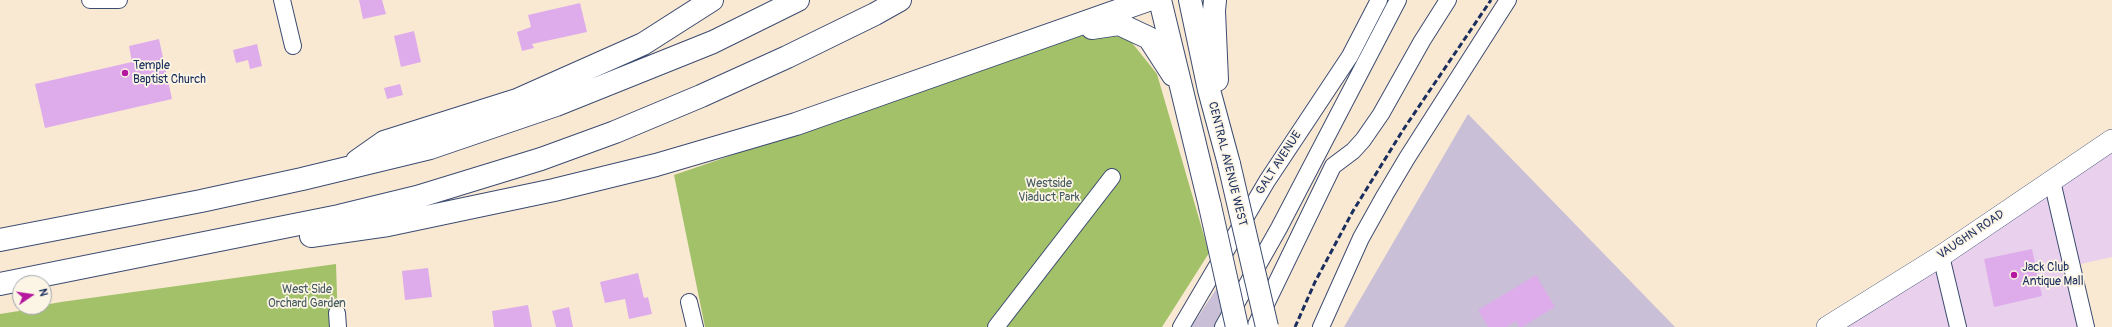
<!DOCTYPE html>
<style>
body{margin:0}
#map{position:relative;width:2112px;height:327px;overflow:hidden;background:#f9e9d3;font-family:Pangolin,sans-serif}
canvas{display:block}
.north{position:absolute;left:12px;top:275px;width:40px;height:40px;box-sizing:border-box;background:#fcf5e5;border:1px solid #a2a6af;border-radius:50%;rotate:77deg;font-size:11px;font-weight:700;line-height:16px;text-align:center;color:#1b2f5e}
.north::after{content:'';display:block;margin:auto;width:14px;height:18px;background:#b5179e;clip-path:polygon(50% 0,100% 100%,50% 72%,0 100%)}
</style>
<div id="map">
<canvas width="2112" height="327"></canvas>
<div class="north">N</div>
</div>
<script>
const g = document.querySelector('canvas').getContext('2d');
g.lineJoin = 'round';
function fill(path, color) { g.fillStyle = color; g.fill(path, 'evenodd'); }
const shape = rows => new Path2D(rows.map(r => 'M' + r).join(''));
function stroke(path, color, width, dash) { g.strokeStyle = color; g.lineWidth = width; g.lineCap = dash ? 'butt' : 'round'; g.setLineDash(dash || []); g.stroke(path); }
function label(font, color, halo, rows, align = 'center') {
  g.font = font + ' Pangolin,sans-serif'; g.lineWidth = 3.5; g.setLineDash([]); g.textBaseline = 'middle'; g.strokeStyle = halo; g.fillStyle = color; for (const [text, x, y, turn = 0] of rows) {
    g.save(); g.translate(x, y); g.rotate((+turn || 0) * Math.PI / 180); g.textAlign = isNaN(turn) ? turn : align; if (halo) g.strokeText(text, 0, 0); g.fillText(text, 0, 0); g.restore();
  }
}
fill(shape([
 [2112,140,2112,257,2072,266,2086,327,1827,327]
]), '#e9d1ed');
fill(shape([
 [1468,114,1675,327,1344,327],
 [1217,288,1226,327,1191,327]
]), '#c9bfd7');
fill(shape([
 [1092,32,1129,39,1157,74,1209,253,1162,327,705,327,674,175],
 [336,264,338,327,0,327,0,314,44,307,44,305,61,302]
]), '#a2c169');
fill(shape([
 [359,0,382,0,386,14,363,19],
 [580,3,587,32,532,44,534,48,522,51,517,32,531,27,528,15],
 [414,31,421,62,401,67,394,36],
 [159,39,172,99,45,128,35,84,132,62,129,46],
 [257,44,262,66,250,69,248,60,236,63,233,50],
 [400,84,403,95,387,99,384,88],
 [2032,249,2042,296,1994,307,1984,259],
 [428,268,432,297,405,300,402,271],
 [638,273,644,298,648,297,652,314,629,319,625,299,605,303,600,282],
 [1536,275,1555,307,1522,327,1519,327,1516,321,1506,327,1488,327,1478,310],
 [528,305,532,327,494,327,492,311],
 [569,307,573,327,556,327,552,311]
]), '#deacea');
const minor = shape([
 [90,0,119,0],
 [282,0,293,46],
 [2052,181,2086,327],
 [1941,256,1958,327],
 [689,302,695,327],
 [337,313,338,327],
 [996,327,1112,177],
 [1181,327,1267,181,1350,56,1379,0],
 [1223,327,1279,228,1398,0],
 [1255,327,1333,166,1353,151,1363,140,1381,114,1422,41,1448,0],
 [1321,327,1361,238,1385,195,1407,158,1508,0]
]);
const major = shape([
 [1827,327,1941,256,2112,140]
]);
const highway = shape([
 [1160,0,1210,206],
 [1190,0,1209,90,1229,164],
 [1215,0,1214,11,1217,80],
 [1092,28,1119,24,1149,38,1173,75],
 [357,161,384,142,517,100,643,44,712,0],
 [311,236,388,225,554,190,656,165,796,124,1148,0],
 [0,240,201,201,302,179,430,148,556,105,713,42,798,0],
 [0,284,339,216,417,197,541,159,615,132,701,96,787,57,875,14,900,0]
]);
stroke(minor, '#3c4b70', 18);
stroke(major, '#3c4b70', 22);
stroke(highway, '#3c4b70', 24);
stroke(minor, '#fff', 16);
stroke(major, '#fff', 21);
stroke(highway, '#fff', 22);
stroke(shape([
 [1295,327,1315,282,1353,211,1403,130,1491,0]
]), '#1b2f5e', 3, [6, 3]);
const highwayBridge = shape([
 [1229,164,1267,327],
 [1210,206,1237,327]
]);
stroke(highwayBridge, '#3c4b70', 24, []);
stroke(highwayBridge, '#fff', 22);
for (const [x, y, r, color] of [
 [125,73,4,"#b5179e"],
 [2014,275,4,"#b5179e"]
]) { const dot = new Path2D(); dot.arc(x, y, r, 0, 2 * Math.PI); g.fillStyle = color; g.fill(dot); stroke(dot, '#fcf5e5', 1.5); }
label('12px', '#1b2f5e', '#fcf5e5', [
 ["Temple",133,66],
 ["Baptist Church",133,80],
 ["Jack Club",2022,268],
 ["Antique Mall",2022,282]
], 'left');
label('12px', '#1b2f5e', '#fcf5e5', [
 ["GALT AVENUE",1279,163,-57],
 ["CENTRAL AVENUE WEST",1227,164,76],
 ["VAUGHN ROAD",1971,235,-34]
]);
label('12px', '#445b61', '#fcf5e5', [
 ["Westside",1049,184],
 ["Viaduct Park",1049,198],
 ["West Side",307,290],
 ["Orchard Garden",307,304]
]);
</script>
